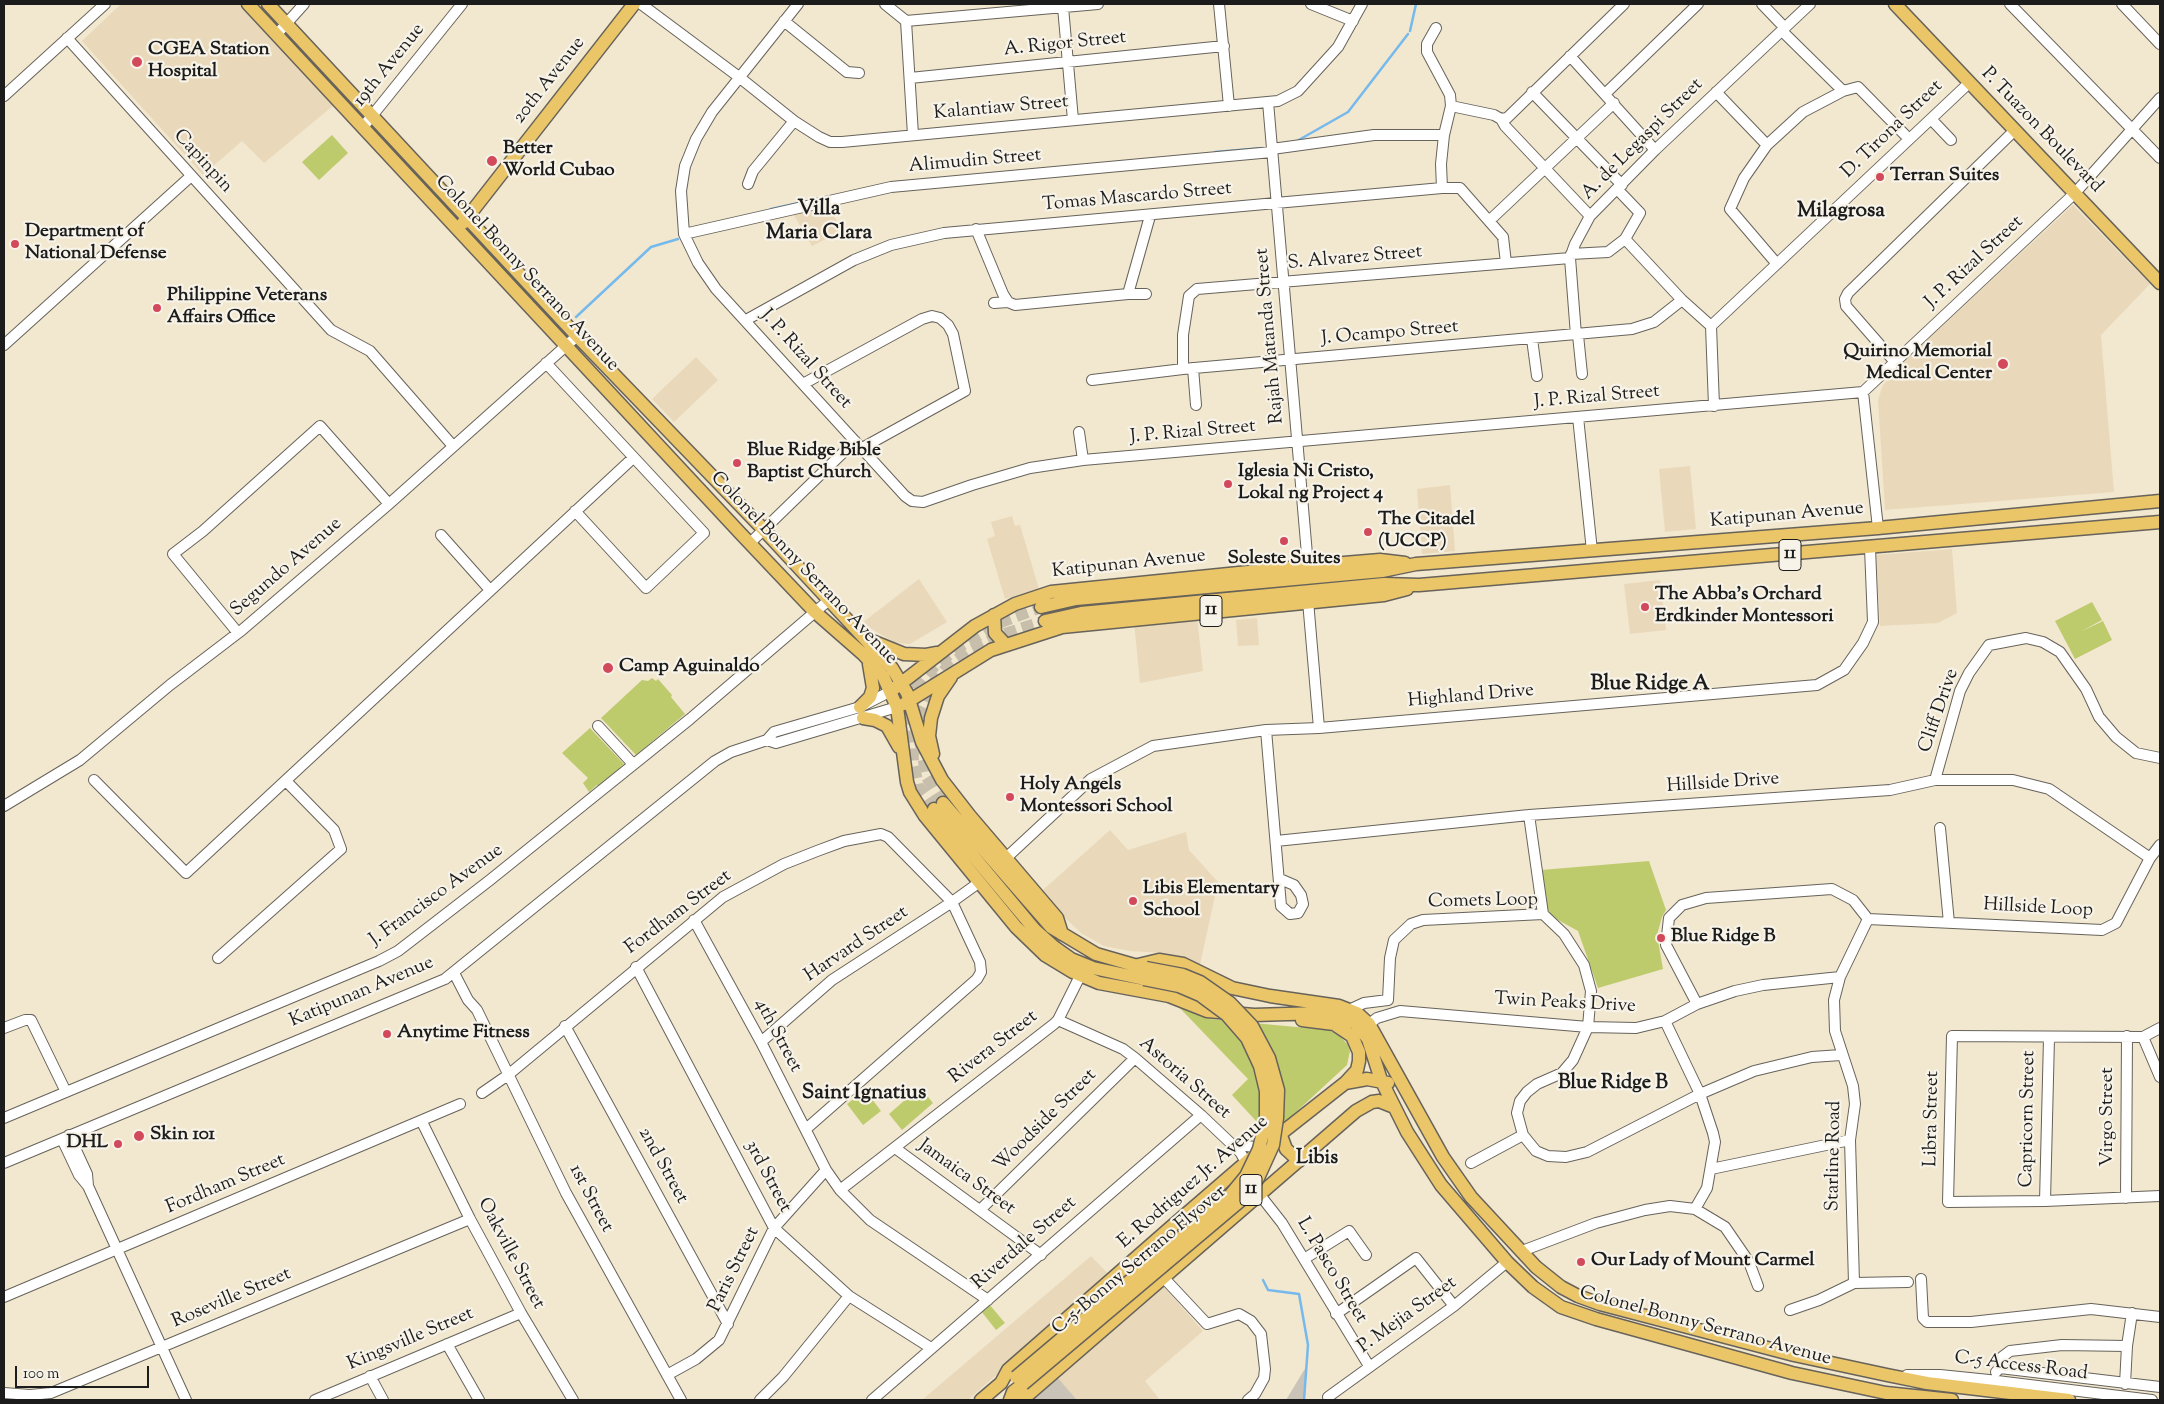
<!DOCTYPE html>
<style>
body{margin:0}
#map{position:relative;width:2164px;height:1404px;overflow:hidden;background:#f2e7cf;font-family:"Sorts Mill Goudy",serif}
canvas{display:block}
.frame{position:absolute;inset:0;border:5px solid #1c1c1c;pointer-events:none}
.scale{position:absolute;left:15px;top:1366px;width:134px;height:22px;box-sizing:border-box;border:2px solid #1c1c1c;border-top:0;padding-left:6px;font-size:15px;line-height:18px;white-space:nowrap;color:#1c1c1c;-webkit-text-stroke:4px #f7f3e8;paint-order:stroke}
</style>
<div id="map">
<canvas width="2164" height="1404"></canvas>
<div class="frame"></div>
<div class="scale">100 m</div>
</div>
<script>
const g = document.querySelector('canvas').getContext('2d');
g.lineJoin = 'round';
function fill(path, color) { g.fillStyle = color; g.fill(path, 'evenodd'); }
const shape = rows => new Path2D(rows.map(r => 'M' + r).join(''));
function stroke(path, color, width, dash) { g.strokeStyle = color; g.lineWidth = width; g.lineCap = dash ? 'butt' : 'round'; g.setLineDash(dash || []); g.stroke(path); }
function label(font, color, halo, rows, align = 'center') {
  g.font = font + ' "Sorts Mill Goudy",serif'; g.lineWidth = 4.5; g.setLineDash([]); g.textBaseline = 'middle'; g.strokeStyle = halo; g.fillStyle = color; for (const [text, x, y, turn = 0] of rows) {
    g.save(); g.translate(x, y); g.rotate((+turn || 0) * Math.PI / 180); g.textAlign = isNaN(turn) ? turn : align; if (halo) g.strokeText(text, 0, 0); g.fillText(text, 0, 0); g.restore();
  }
}
fill(shape([
 [121,4,240,4,334,105,264,163,242,141,203,175,82,41],
 [828,204,842,231,812,246,792,212],
 [2073,205,2150,284,2101,335,2114,492,1885,510,1878,400,1883,385,1913,353],
 [696,357,718,380,674,422,652,399],
 [1690,466,1696,529,1665,532,1659,469],
 [1450,485,1455,551,1422,554,1417,489],
 [1012,516,1015,526,1020,525,1039,589,1005,599,987,539,995,536,991,522],
 [1952,549,1957,613,1938,623,1880,626,1876,555],
 [919,579,947,622,910,644,895,643,862,623],
 [1660,580,1666,630,1630,634,1624,584],
 [1197,617,1203,671,1140,683,1134,622],
 [1257,618,1259,645,1238,646,1236,620],
 [1110,830,1128,850,1186,832,1189,850,1218,882,1200,965,1184,957,1163,953,1129,951,1104,946,1081,933,1059,912,1043,890],
 [1091,1256,1109,1275,968,1400,922,1400],
 [1164,1287,1203,1331,1145,1381,1160,1400,1077,1400,1058,1378]
]), '#e9d9ba');
fill(shape([
 [1306,1367,1304,1400,1286,1400],
 [1058,1378,1077,1400,1033,1400]
]), '#c9c3b8');
fill(shape([
 [332,135,348,153,319,180,302,162],
 [2092,602,2102,620,2082,631,2103,621,2112,640,2075,659,2055,621],
 [652,678,656,681,658,679,672,695,671,697,685,714,636,755,601,718,642,680,648,681],
 [590,728,624,764,599,787,597,785,589,792,583,783,588,778,562,753],
 [1649,861,1666,910,1662,917,1657,935,1663,969,1598,988,1578,931,1549,915,1541,870],
 [1174,1002,1210,1019,1329,1030,1341,1037,1348,1045,1350,1051,1347,1065,1270,1136,1232,1095,1248,1079],
 [920,1087,933,1103,902,1130,889,1114],
 [865,1090,881,1111,863,1125,847,1104],
 [989,1304,1005,1323,996,1330,981,1311]
]), '#becb6d');
stroke(shape([
 [1410,31,1416,4],
 [1297,141,1348,112,1408,34],
 [1215,152,1263,148],
 [771,209,817,199],
 [576,317,651,247,678,239],
 [1263,1280,1268,1290,1299,1294,1308,1345,1304,1400]
]), '#76b9ec', 2.5);
stroke(shape([
 [943,803,927,777,920,740,921,708,932,685,948,666,968,652,1002,635,1045,621],
 [934,809,918,786,913,762,911,711,918,685,935,665,959,647,998,623,1041,607]
]), '#c7beab', 12, [12, 6]);
const minor = shape([
 [641,4,739,77,794,121,819,137,830,142,842,142,1278,101,1298,91,1338,47,1362,4],
 [798,4,712,112,696,139,685,166,681,191,684,234,698,263,716,289,905,496,912,501,923,502,972,485,1030,468,1083,460,1863,392,2075,193,2160,98],
 [885,4,906,21,913,135],
 [1219,4,1229,106],
 [1311,4,1353,21],
 [1762,4,1785,28],
 [2010,4,2160,158],
 [2122,4,2160,44],
 [1063,7,1073,120],
 [784,21,847,72,859,73],
 [906,21,1098,4],
 [1436,28,1427,44,1427,52,1450,95,1451,106,1444,135,1441,164,1442,188],
 [1782,31,1843,91],
 [277,34,304,4],
 [67,38,331,330,370,351,453,446],
 [1570,56,1655,150],
 [910,78,1224,46],
 [1532,92,1622,185],
 [1716,92,1767,145],
 [1606,93,1698,4],
 [4,96,105,4],
 [1268,102,1308,566],
 [1451,106,1494,115,1501,119,1507,118,1624,4],
 [1501,119,1505,126,1590,216],
 [1931,119,1951,140],
 [363,127,462,4],
 [1272,149,1374,135,1444,135],
 [748,184,753,171,794,121],
 [1489,221,1614,103],
 [976,229,1003,294,1008,302,1015,305,1128,294,1146,294],
 [684,234,891,187,1272,152],
 [1625,239,1682,300,1711,326],
 [1571,254,1608,252,1625,239,1640,213,1618,190],
 [1777,264,1730,209,1744,178,1767,145,1803,112,1843,91,1858,87,1909,139],
 [1128,294,1150,216],
 [994,303,1008,302],
 [746,320,854,260,891,245,944,233,1442,188,1460,188,1503,237,1506,263],
 [1711,326,1969,83],
 [1711,326,1714,406],
 [1576,335,1570,258,1575,244,1590,216,1655,150,1810,4],
 [1578,335,1582,374],
 [1532,339,1537,376],
 [4,345,190,177],
 [1894,361,1846,306,1845,299,1848,293,2014,131],
 [546,363,704,533,646,588,575,511],
 [1193,368,1196,405],
 [1183,369,1183,335,1189,296,1197,289,1570,258],
 [1092,380,1183,369,1632,329,1654,322,1682,300],
 [803,384,922,319,932,316,940,318,948,325,953,334,965,391,862,448],
 [1863,392,1878,528],
 [1578,417,1592,551],
 [1079,432,1083,460],
 [441,535,490,590],
 [750,543,855,441],
 [1308,601,1319,728],
 [238,633,173,554,203,531,320,426,389,504],
 [598,726,633,764],
 [1266,730,1281,906,1290,914,1298,913,1303,904,1301,895,1294,885,1280,879],
 [767,740,776,743,897,707],
 [94,780,186,873,633,458],
 [1935,780,1960,691,1969,673,1989,645,2026,638,2043,642,2060,652,2086,689,2099,717,2116,737,2136,753,2160,758],
 [4,806,80,760,170,685,242,630,389,504,577,336],
 [1529,815,1543,914],
 [1940,828,1949,923],
 [1276,841,1529,815,1890,790,1935,780,2013,780,2049,789,2150,858],
 [1006,858,1091,779,1153,746,1266,730,1319,728,1817,685,1844,670,1863,643,1873,622,1870,548],
 [1868,919,2102,930,2116,923,2150,858,2160,845],
 [694,920,761,1042,826,1170,840,1190,870,1220,988,1300],
 [218,958,341,849,334,830,286,781],
 [636,967,774,1228,849,1296,931,1348],
 [454,973,468,1000,477,1010,566,1193,681,1400],
 [1388,1000,1390,958,1394,940,1411,924,1423,920,1543,914,1564,934,1584,965,1591,991,1588,1027,1573,1060,1562,1073,1537,1084,1527,1092,1520,1101,1517,1113,1523,1135,1536,1151,1548,1156,1566,1157,1587,1152,1700,1094,1754,1071,1812,1057,1841,1055],
 [1697,1004,1666,945,1669,918,1682,905,1706,898,1832,889,1853,900,1868,919],
 [1351,1009,1364,1003,1388,1000],
 [1058,1020,1123,1049,1135,1058,1201,1115,1240,1152,1246,1162],
 [1665,1021,1700,1094,1713,1133,1715,1142,1707,1188,1695,1209],
 [1369,1024,1377,1018,1400,1011,1588,1027,1636,1028,1665,1021,1697,1004,1735,991,1763,985,1840,977],
 [565,1026,728,1324],
 [4,1028,25,1020,31,1020,66,1092],
 [2160,1028,2143,1037,1952,1036,1948,1202,2045,1201,2160,1196],
 [2143,1037,2160,1077],
 [761,1042,832,980,952,902,977,884],
 [482,1093,508,1075,723,897,784,864,817,851,844,841,881,834,888,837,952,902,980,962,981,972,977,979,806,1129],
 [4,1118,379,961,398,951,490,880,690,719,829,600],
 [422,1122,470,1219,521,1313,573,1400],
 [69,1135,87,1174,88,1186],
 [62,1139,79,1175,88,1186,186,1400],
 [1231,1144,1262,1148],
 [895,1148,1041,1255],
 [4,1163,445,979,715,761,731,752,767,740,774,732,860,707,891,691],
 [1471,1163,1523,1135],
 [1711,1169,1850,1140],
 [840,1190,1054,1024,1058,1020,1080,976],
 [1260,1195,1282,1223,1369,1366],
 [2126,1198,2127,1036],
 [2045,1201,2049,1038],
 [981,1209,1135,1058],
 [1522,1251,1596,1223,1645,1210,1670,1206,1695,1209,1725,1227,1749,1262,1758,1286],
 [1304,1259,1349,1231,1366,1255],
 [1163,1277,1207,1324,1239,1314,1251,1321,1261,1334,1265,1369,1264,1378,1255,1394,1248,1400],
 [1921,1279,1923,1318,1927,1322,1971,1322,2091,1309,2160,1317],
 [1854,1283,1850,1140,1855,1104,1853,1086,1835,1031,1834,1000,1840,977,1868,919],
 [4,1297,460,1104],
 [1790,1310,1819,1300,1854,1283,1908,1282],
 [1336,1314,1416,1258,1454,1306],
 [447,1344,479,1400],
 [2000,1368,2160,1387],
 [1996,1372,2000,1368,2002,1357,2010,1351,2062,1345,2127,1346],
 [667,1375,696,1359,719,1340,774,1228,826,1170],
 [1907,1375,1940,1375,1989,1380,2152,1400],
 [370,1376,383,1400],
 [2125,1384,2127,1346,2132,1313],
 [4,1393,30,1395,51,1393,470,1219],
 [1328,1397,1454,1306,1507,1262],
 [315,1400,521,1313],
 [760,1400,783,1377,849,1296],
 [872,1400,1201,1115]
]);
const major = shape([
 [248,4,741,534,815,612,863,654,883,676,897,707,907,782,910,792,925,816,1016,927,1045,955,1073,972,1099,983,1169,996,1207,1011,1254,1015,1320,1013,1337,1015,1355,1023,1368,1039,1381,1080,1407,1132,1441,1185,1507,1262,1533,1287,1561,1307,1596,1319,1792,1373,1886,1393,1952,1400],
 [268,4,577,336,763,529,892,668,907,693,922,742,942,780,970,816,1057,918,1062,934],
 [1895,4,2160,283],
 [463,223,634,4],
 [1041,607,1076,599,1382,571,1416,564,1878,528,2160,501],
 [994,615,995,633,1005,644],
 [1045,621,1081,613,1384,584,1419,585,2160,522],
 [872,641,904,654,926,655,937,653],
 [895,688,975,626,1015,604,1051,592,1308,566,1380,560,1405,563],
 [904,704,991,650,1062,627,1384,595,1407,589],
 [860,707,870,697,873,688,869,664],
 [863,718,875,720,887,726,899,747],
 [933,754,929,736,931,718,938,696,951,677],
 [943,803,1051,927,1096,954,1141,967],
 [934,809,1035,930,1054,947,1071,959,1093,968,1144,979],
 [1134,966,1159,960,1183,964,1232,988,1270,996,1339,1006,1357,1013,1369,1024,1443,1157,1471,1197,1536,1267,1561,1287,1578,1296,1600,1304,1794,1355,1887,1375,1927,1383,2069,1400],
 [1302,1020,1334,1024,1352,1036,1359,1052,1359,1061,1357,1070,1345,1083],
 [1280,1133,1286,1149,1299,1161],
 [981,1400,1001,1383,1008,1370,1170,1228,1265,1146,1345,1083,1367,1079,1388,1083],
 [1010,1400,1013,1392,1023,1384],
 [1022,1400,1356,1111,1372,1102,1379,1101,1394,1107]
]);
stroke(minor, '#67635b', 12);
stroke(major, '#67635b', 15);
stroke(minor, '#fff', 10);
stroke(major, '#ebc669', 12);
const majorBridge = shape([
 [1016,1377,1228,1198,1246,1176,1259,1149,1266,1120,1266,1091,1260,1066,1247,1038,1227,1015,1200,995,1179,986,1144,979],
 [1023,1384,1246,1196,1258,1178,1273,1145,1277,1118,1278,1090,1269,1058,1252,1026,1230,1003,1200,982,1183,975,1146,968]
]);
stroke(majorBridge, '#67635b', 15, []);
stroke(majorBridge, '#ebc669', 12);
for (const [x, y, r, color] of [
 [137,62,6,"#d1495b"],
 [492,161,6,"#d1495b"],
 [1880,177,5,"#d1495b"],
 [15,244,5,"#d1495b"],
 [157,308,5,"#d1495b"],
 [2003,364,6,"#d1495b"],
 [737,463,5,"#d1495b"],
 [1228,484,5,"#d1495b"],
 [1368,532,5,"#d1495b"],
 [1284,541,5,"#d1495b"],
 [1645,607,5,"#d1495b"],
 [608,668,6,"#d1495b"],
 [1010,797,5,"#d1495b"],
 [1133,901,5,"#d1495b"],
 [1661,938,5,"#d1495b"],
 [387,1034,5,"#d1495b"],
 [139,1136,6,"#d1495b"],
 [118,1144,5,"#d1495b"],
 [1581,1262,5,"#d1495b"]
]) { const dot = new Path2D(); dot.arc(x, y, r, 0, 2 * Math.PI); g.fillStyle = color; g.fill(dot); stroke(dot, '#f7f3e8', 2); }
for (const [x, y, w] of [
 [1790,555,22],
 [1211,611,22],
 [1251,1190,22]
]) { const box = new Path2D(); box.roundRect(x - w / 2, y - 15.5, w, 31, 4); g.fillStyle = '#f7f3e8'; g.fill(box); stroke(box, '#1c1c1c', 1); }
label('bold 18px', '#1c1c1c', null, [
 ["11",1790,555],
 ["11",1211,611],
 ["11",1251,1190]
]);
label('19px', '#1c1c1c', '#f7f3e8', [
 ["A. Rigor Street",1065,45,-6],
 ["19th Avenue",390,66,-51],
 ["20th Avenue",550,81,-52],
 ["Kalantiaw Street",1001,109,-5],
 ["D. Tirona Street",1893,130,-44],
 ["P. Tuazon Boulevard",2041,131,46],
 ["A. de Legaspi Street",1643,140,-45],
 ["Capinpin",202,162,48],
 ["Alimudin Street",975,162,-5],
 ["Tomas Mascardo Street",1137,198,-5],
 ["S. Alvarez Street",1355,259,-5],
 ["J. P. Rizal Street",1975,263,-43],
 ["Colonel Bonny Serrano Avenue",526,274,47],
 ["J. Ocampo Street",1390,334,-5],
 ["Rajah Matanda Street",1271,336,-95],
 ["J. P. Rizal Street",805,360,48],
 ["J. P. Rizal Street",1597,398,-5],
 ["J. P. Rizal Street",1193,433,-5],
 ["Katipunan Avenue",1787,516,-5],
 ["Katipunan Avenue",1129,565,-6],
 ["Segundo Avenue",287,568,-41],
 ["Colonel Bonny Serrano Avenue",803,569,46],
 ["Highland Drive",1471,697,-5],
 ["Cliff Drive",1940,711,-71],
 ["Hillside Drive",1723,784,-4],
 ["J. Francisco Avenue",437,896,-36],
 ["Comets Loop",1483,902,-1],
 ["Hillside Loop",2038,909,3],
 ["Fordham Street",679,913,-37],
 ["Harvard Street",857,945,-34],
 ["Katipunan Avenue",362,993,-23],
 ["Twin Peaks Drive",1565,1004,3],
 ["4th Street",777,1036,62],
 ["Rivera Street",994,1048,-38],
 ["Astoria Street",1184,1079,41],
 ["Virgo Street",2109,1117,-90],
 ["Libra Street",1933,1119,-89],
 ["Capricorn Street",2029,1119,-89],
 ["Woodside Street",1046,1121,-45],
 ["Starline Road",1835,1156,-89],
 ["2nd Street",662,1166,61],
 ["3rd Street",767,1177,62],
 ["Jamaica Street",966,1178,36],
 ["E. Rodriguez Jr. Avenue",1194,1183,-41],
 ["Fordham Street",226,1185,-23],
 ["1st Street",590,1199,62],
 ["Riverdale Street",1025,1244,-41],
 ["Oakville Street",510,1254,62],
 ["C-5-Bonny Serrano Flyover",1140,1261,-40],
 ["Paris Street",735,1270,-64],
 ["L. Pasco Street",1331,1271,59],
 ["Roseville Street",232,1299,-23],
 ["P. Mejia Street",1408,1316,-36],
 ["Colonel Bonny Serrano Avenue",1705,1327,15],
 ["Kingsville Street",411,1340,-23],
 ["C-5 Access Road",2021,1367,7]
]);
label('bold 19px', '#1c1c1c', '#f7f3e8', [
 ["CGEA Station",148,51],
 ["Hospital",148,73],
 ["Better",503,150],
 ["World Cubao",503,172],
 ["Terran Suites",1890,177],
 ["Department of",25,233],
 ["National Defense",25,255],
 ["Philippine Veterans",167,297],
 ["Affairs Office",167,319],
 ["Quirino Memorial",1992,353,"right"],
 ["Medical Center",1992,375,"right"],
 ["Blue Ridge Bible",747,452],
 ["Baptist Church",747,474],
 ["Iglesia Ni Cristo,",1238,473],
 ["Lokal ng Project 4",1238,495],
 ["The Citadel",1378,521],
 ["(UCCP)",1378,543],
 ["Soleste Suites",1284,560,"center"],
 ["The Abba's Orchard",1655,596],
 ["Erdkinder Montessori",1655,618],
 ["Camp Aguinaldo",619,668],
 ["Holy Angels",1020,786],
 ["Montessori School",1020,808],
 ["Libis Elementary",1143,890],
 ["School",1143,912],
 ["Blue Ridge B",1671,938],
 ["Anytime Fitness",397,1034],
 ["Skin 101",150,1136],
 ["DHL",108,1144,"right"],
 ["Our Lady of Mount Carmel",1591,1262]
], 'left');
label('bold 20px', '#1c1c1c', '#f7f3e8', [
 ["Blue Ridge B",1613,1085],
 ["Libis",1317,1160]
]);
label('bold 21px', '#1c1c1c', '#f7f3e8', [
 ["Villa",819,210],
 ["Maria Clara",819,234],
 ["Milagrosa",1841,212],
 ["Blue Ridge A",1650,685],
 ["Saint Ignatius",864,1094]
]);
</script>
